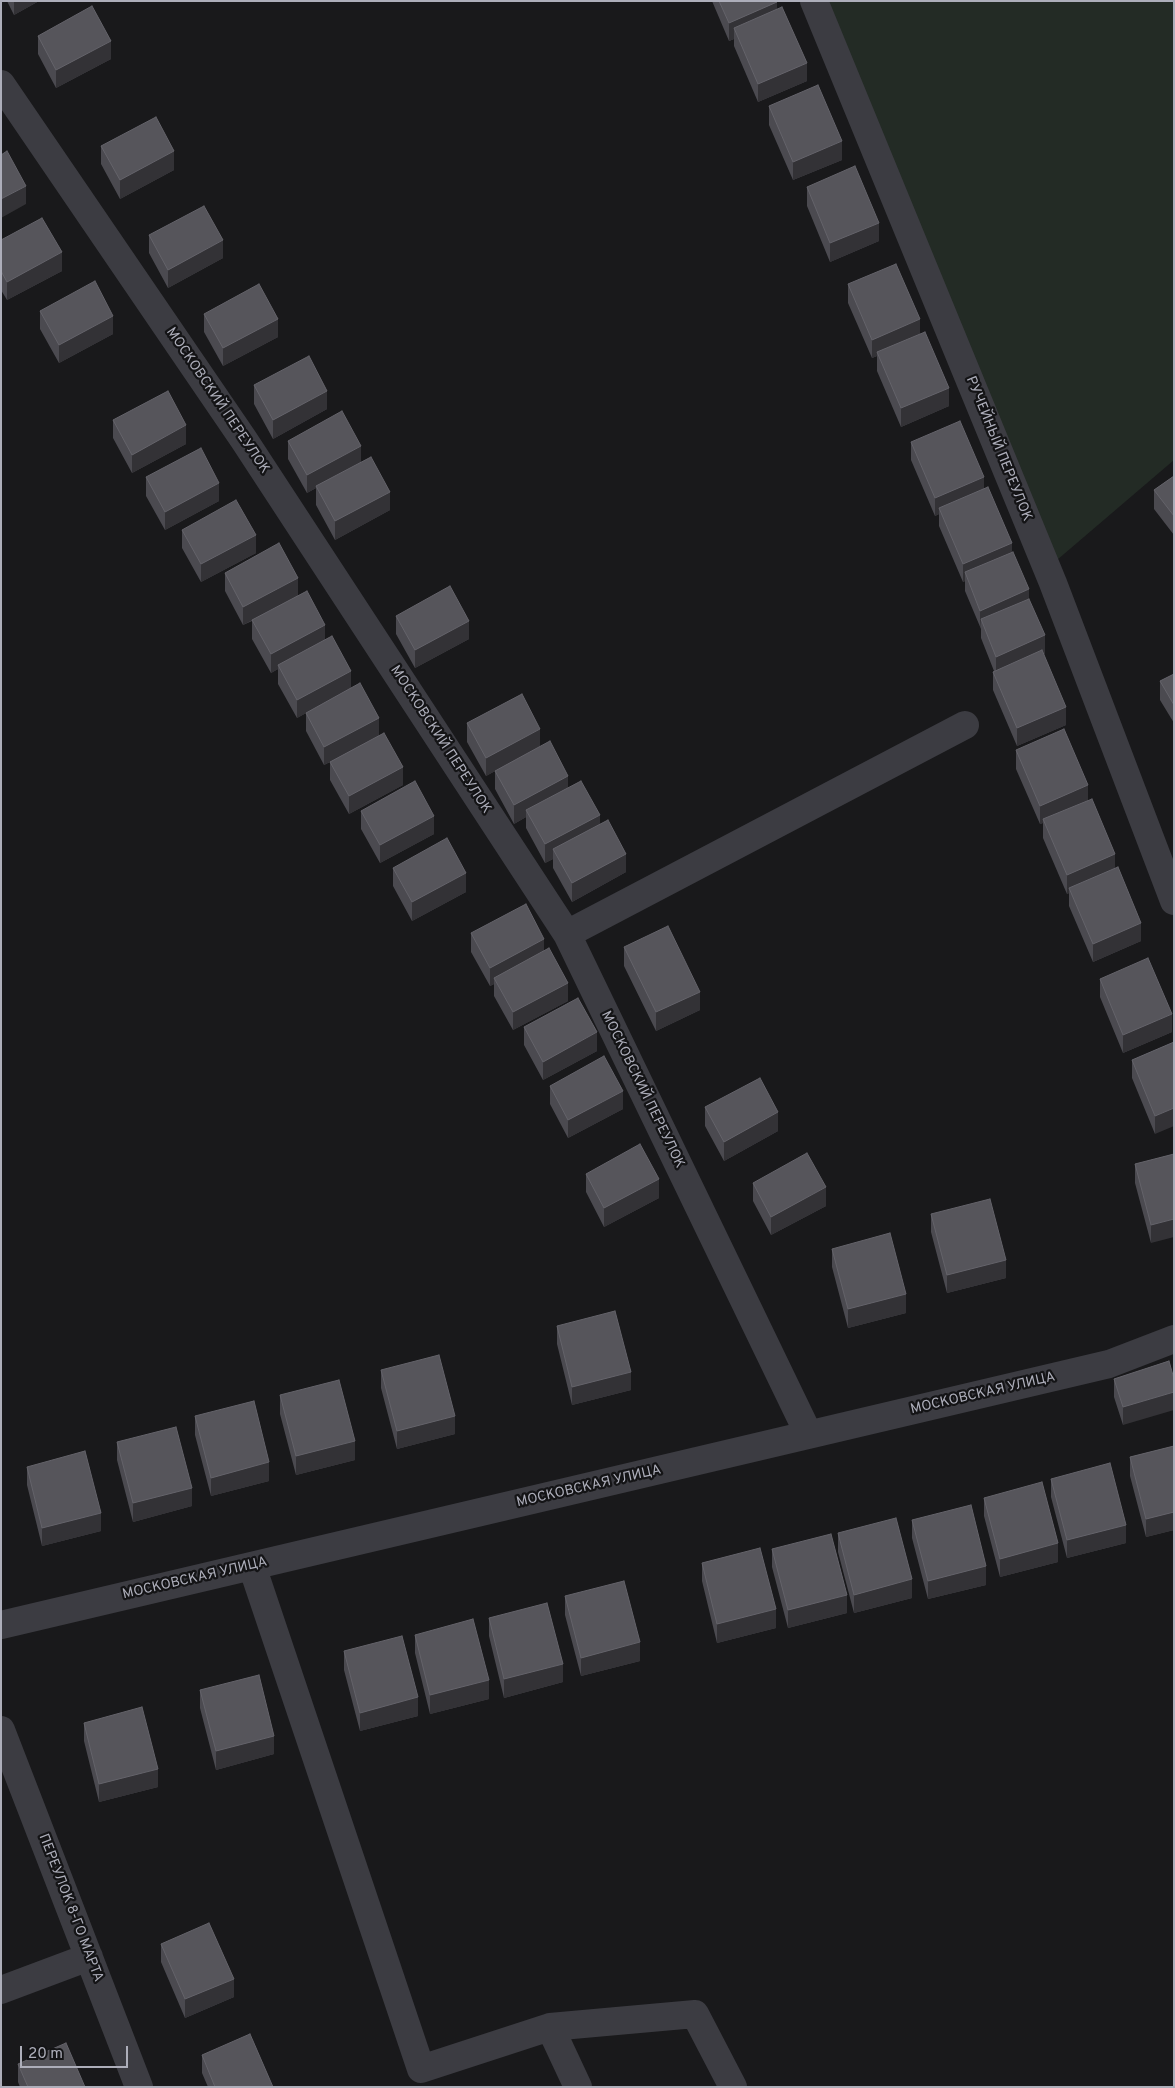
<!DOCTYPE html>
<meta charset="utf-8">
<style>
body{margin:0}
#map{position:relative;width:1175px;height:2088px;overflow:hidden;background:#19191b;font-family:Overpass,sans-serif}
canvas{display:block}
.frame{position:absolute;inset:0;border:2px solid #adaeba;pointer-events:none}
.scale{position:absolute;left:20px;top:2046px;width:108px;height:22px;box-sizing:border-box;border:2px solid #adaeba;border-top:0;padding-left:6px;font-size:15px;line-height:18px;white-space:nowrap;color:#adaeba;-webkit-text-stroke:4px #141416;paint-order:stroke}
</style>
<div id="map">
<canvas width="1175" height="2088"></canvas>
<div class="frame"></div>
<div class="scale">20 m</div>
</div>
<script>
const g = document.querySelector('canvas').getContext('2d');
g.lineJoin = 'round';
function fill(path, color) { g.fillStyle = color; g.fill(path, 'evenodd'); }
const shape = rows => new Path2D(rows.map(r => 'M' + r).join(''));
function stroke(path, color, width, dash) { g.strokeStyle = color; g.lineWidth = width; g.lineCap = dash ? 'butt' : 'round'; g.setLineDash(dash || []); g.stroke(path); }
function label(font, color, halo, rows, align = 'center') {
  g.font = font + ' Overpass,sans-serif'; g.lineWidth = 4.5; g.setLineDash([]); g.textBaseline = 'middle'; g.strokeStyle = halo; g.fillStyle = color; for (const [text, x, y, turn = 0] of rows) {
    g.save(); g.translate(x, y); g.rotate((+turn || 0) * Math.PI / 180); g.textAlign = isNaN(turn) ? turn : align; if (halo) g.strokeText(text, 0, 0); g.fillText(text, 0, 0); g.restore();
  }
}
fill(shape([
 [828,1,1174,1,1174,460,1057,560]
]), '#232b25');
stroke(shape([
 [814,1,1053,583,1174,901],
 [1,84,244,440,567,934,809,1435],
 [567,934,965,725],
 [252,1566,421,2069,550,2027,695,2014,733,2087],
 [1,1625,1109,1364,1174,1339],
 [1,1730,139,2087],
 [1,1990,89,1957],
 [550,2027,578,2087]
]), '#3c3c42', 28);
fill(shape([
 [7,1,39,1,14,15],
 [712,1,777,1,777,9,807,81,758,102,734,46,734,39,729,41],
 [38,36,111,59,56,88,38,54],
 [769,106,842,160,793,180,769,125],
 [101,146,174,170,120,199,101,164],
 [807,187,879,241,830,262,807,206],
 [149,235,223,258,168,288,149,253],
 [1,240,62,271,7,300,1,290],
 [848,284,920,334,949,406,901,427,877,371,877,356,872,358,848,303],
 [40,311,113,334,59,363,40,329],
 [204,314,278,337,223,366,204,332],
 [254,385,327,409,273,439,254,404],
 [113,420,186,444,132,473,113,438],
 [288,441,361,463,390,510,335,540,316,505,316,488,307,493,288,459],
 [911,442,984,489,1012,552,1029,599,1045,654,1043,654,1066,725,1017,746,993,690,993,672,994,671,981,638,981,629,965,591,965,581,963,582,939,526,939,514,935,516,911,460],
 [1174,476,1174,535,1154,509,1154,490],
 [146,477,219,501,165,530,146,496],
 [182,530,256,553,201,582,182,548],
 [225,573,298,596,325,640,351,688,379,735,403,785,349,814,330,780,330,762,324,765,306,731,306,713,297,718,278,684,278,669,271,673,252,639,252,621,243,625,225,591],
 [396,616,469,639,415,668,396,634],
 [1174,674,1174,723,1160,700,1160,681],
 [467,723,540,746,568,787,600,824,626,872,572,902,553,868,553,859,545,863,526,828,526,817,514,824,495,789,495,771,486,776,467,742],
 [1016,750,1088,800,1115,868,1141,941,1093,962,1069,906,1069,893,1067,894,1043,838,1043,823,1040,824,1016,769],
 [361,811,434,834,380,863,361,829],
 [393,868,466,892,412,921,393,886],
 [471,933,544,951,568,1001,513,1030,494,996,494,984,490,986,471,952],
 [624,947,700,1010,656,1031,624,966],
 [1100,979,1172,1032,1123,1053,1100,997],
 [524,1027,597,1051,543,1080,524,1045],
 [1174,1042,1155,1134,1132,1078,1132,1060],
 [550,1086,623,1109,568,1138,550,1104],
 [705,1107,778,1131,724,1161,705,1126],
 [1174,1154,1151,1243,1135,1183,1135,1164],
 [586,1174,659,1198,604,1227,586,1192],
 [753,1183,826,1206,771,1235,753,1201],
 [931,1214,1006,1278,947,1293,931,1232],
 [832,1249,906,1313,848,1328,832,1267],
 [557,1326,631,1390,572,1405,557,1344],
 [1169,1361,1123,1425,1114,1397,1114,1379],
 [381,1370,455,1434,397,1449,381,1388],
 [280,1395,355,1460,296,1475,280,1414],
 [195,1416,269,1481,211,1496,195,1435],
 [117,1442,192,1506,133,1522,117,1460],
 [1174,1446,1174,1530,1146,1537,1130,1476,1130,1457],
 [27,1467,101,1531,42,1546,27,1485],
 [1051,1479,1126,1543,1067,1558,1051,1497],
 [984,1498,1058,1562,1000,1577,984,1516],
 [912,1520,986,1585,928,1599,912,1538],
 [838,1533,912,1598,854,1613,838,1552],
 [772,1549,847,1613,788,1628,772,1567],
 [702,1563,776,1628,717,1643,702,1581],
 [565,1596,640,1661,581,1676,565,1615],
 [489,1618,563,1682,504,1698,489,1636],
 [415,1635,489,1699,430,1714,415,1653],
 [344,1651,418,1716,360,1731,344,1670],
 [200,1690,274,1754,216,1770,200,1708],
 [84,1723,158,1787,99,1802,84,1741],
 [161,1944,234,1997,185,2018,161,1962],
 [202,2055,273,2087,208,2087,202,2073],
 [18,2064,85,2087,20,2087,18,2082]
]), '#4b4a50');
fill(shape([
 [14,1,39,1,14,15],
 [777,2,777,21,734,28,734,39,729,41,729,23],
 [111,41,111,59,56,88,56,70],
 [807,63,807,81,758,102,758,84],
 [842,141,842,160,793,180,793,162],
 [174,151,174,170,120,199,120,180],
 [26,186,26,204,1,218,1,199],
 [879,223,879,241,830,262,830,243],
 [223,240,223,258,168,288,168,270],
 [62,252,62,271,7,300,7,282],
 [113,316,113,334,59,363,59,345],
 [278,319,278,337,223,366,223,348],
 [920,319,920,337,877,352,877,356,872,358,872,340],
 [949,388,949,406,901,427,901,408],
 [327,391,327,409,273,439,273,420],
 [186,425,186,444,132,473,132,455],
 [361,446,361,464,316,486,316,488,307,493,307,475],
 [984,477,984,495,939,508,939,514,935,516,935,498],
 [219,483,219,501,165,530,165,512],
 [390,492,390,510,335,540,335,521],
 [256,535,256,553,201,582,201,564],
 [1012,543,1012,561,965,572,965,581,963,582,963,564],
 [298,578,298,596,243,625,243,607],
 [1029,589,1029,607,981,619,980,629,980,611],
 [469,621,469,639,415,668,415,650],
 [325,625,325,644,278,665,278,669,271,673,271,654],
 [1045,635,1045,654,996,676,996,657],
 [351,671,351,689,297,718,297,700],
 [1066,707,1066,725,1017,746,1017,728],
 [379,718,379,736,324,765,324,747],
 [540,729,540,747,486,776,486,758],
 [403,767,403,785,349,814,349,796],
 [568,776,568,794,526,810,526,817,514,824,514,805],
 [1088,785,1088,804,1043,819,1043,823,1040,824,1040,806],
 [600,815,600,833,553,849,553,859,545,863,545,844],
 [434,816,434,834,380,863,380,845],
 [626,854,626,872,572,902,572,883],
 [1115,854,1115,873,1069,888,1069,893,1067,894,1067,875],
 [466,873,466,892,412,921,412,902],
 [1141,923,1141,941,1093,962,1093,944],
 [544,939,544,957,494,978,494,984,490,986,490,968],
 [568,983,568,1001,513,1030,513,1012],
 [700,992,700,1010,656,1031,656,1012],
 [1172,1014,1172,1032,1123,1053,1123,1035],
 [597,1032,597,1051,543,1080,543,1062],
 [623,1091,623,1109,568,1138,568,1120],
 [1174,1108,1174,1126,1155,1134,1155,1116],
 [778,1112,778,1131,724,1161,724,1142],
 [659,1179,659,1198,604,1227,604,1208],
 [826,1187,826,1206,771,1235,771,1217],
 [1174,1219,1174,1237,1151,1243,1151,1225],
 [1006,1260,1006,1278,947,1293,947,1275],
 [906,1294,906,1313,848,1328,848,1309],
 [631,1372,631,1390,572,1405,572,1387],
 [1174,1392,1174,1410,1123,1425,1123,1407],
 [455,1416,455,1434,397,1449,397,1431],
 [355,1441,355,1460,296,1475,296,1456],
 [269,1462,269,1481,211,1496,211,1478],
 [192,1488,192,1506,133,1522,133,1503],
 [1174,1512,1174,1530,1146,1537,1146,1519],
 [101,1513,101,1531,42,1546,42,1528],
 [1126,1525,1126,1543,1067,1558,1067,1540],
 [1058,1543,1058,1562,1000,1577,1000,1559],
 [986,1566,986,1585,928,1599,928,1581],
 [912,1579,912,1598,854,1613,854,1595],
 [847,1595,847,1613,788,1628,788,1610],
 [776,1609,776,1628,717,1643,717,1624],
 [640,1642,640,1661,581,1676,581,1658],
 [563,1664,563,1682,504,1698,504,1679],
 [489,1680,489,1699,430,1714,430,1695],
 [418,1697,418,1716,360,1731,360,1713],
 [274,1736,274,1754,216,1770,216,1751],
 [158,1769,158,1787,99,1802,99,1784],
 [234,1979,234,1997,185,2018,185,1999]
]), '#333236');
const building = shape([
 [719,1,777,1,777,2,729,23,719,1],
 [92,6,111,41,56,70,38,36,92,6],
 [782,7,807,63,758,84,734,28,782,7],
 [818,85,842,141,793,162,769,106,818,85],
 [156,117,174,151,120,180,101,146,156,117],
 [7,151,26,186,1,199,1,155,7,151],
 [855,166,879,223,830,243,807,187,855,166],
 [204,206,223,240,168,270,149,235,204,206],
 [42,218,62,252,7,282,1,271,1,240,42,218],
 [896,264,920,319,872,340,848,284,896,264],
 [95,281,113,316,59,345,40,311,95,281],
 [259,284,278,319,223,348,204,314,259,284],
 [925,332,949,388,901,408,877,352,925,332],
 [309,356,327,391,273,420,254,385,309,356],
 [168,391,186,425,132,455,113,420,168,391],
 [342,411,361,446,307,475,288,441,342,411],
 [960,421,984,477,935,498,911,442,960,421],
 [201,448,219,483,165,512,146,477,201,448],
 [371,457,390,492,335,521,316,486,371,457],
 [1174,476,1174,516,1154,490,1174,476],
 [988,487,1012,543,963,564,939,508,988,487],
 [236,500,256,535,201,564,182,530,236,500],
 [279,543,298,578,243,607,225,573,279,543],
 [1013,552,1029,589,980,611,965,572,1013,552],
 [450,586,469,621,415,650,396,616,450,586],
 [307,591,325,625,271,654,252,620,307,591],
 [1029,599,1045,635,996,657,981,619,1029,599],
 [332,636,351,671,297,700,278,665,332,636],
 [1042,650,1066,707,1017,728,993,672,1042,650],
 [1174,674,1174,705,1160,681,1174,674],
 [360,683,379,718,324,747,306,713,360,683],
 [522,694,540,729,486,758,467,723,522,694],
 [1064,729,1088,785,1040,806,1016,750,1064,729],
 [384,733,403,767,349,796,330,762,384,733],
 [550,741,568,776,514,805,495,771,550,741],
 [415,781,434,816,380,845,361,811,415,781],
 [581,781,600,815,545,844,526,810,581,781],
 [1092,799,1115,854,1067,875,1043,819,1092,799],
 [608,820,626,854,572,883,553,849,608,820],
 [447,838,466,873,412,902,393,868,447,838],
 [1118,867,1141,923,1093,944,1069,888,1118,867],
 [526,904,544,939,490,968,471,933,526,904],
 [668,926,700,992,656,1012,624,947,668,926],
 [549,948,568,983,513,1012,494,978,549,948],
 [1148,958,1172,1014,1123,1035,1100,979,1148,958],
 [578,998,597,1032,543,1062,524,1027,578,998],
 [1174,1042,1174,1108,1155,1116,1132,1060,1174,1042],
 [604,1056,623,1091,568,1120,550,1086,604,1056],
 [760,1078,778,1112,724,1142,705,1107,760,1078],
 [640,1144,659,1179,604,1208,586,1174,640,1144],
 [807,1153,826,1187,771,1217,753,1183,807,1153],
 [1174,1154,1174,1219,1151,1225,1135,1164,1174,1154],
 [990,1199,1006,1260,947,1275,931,1214,990,1199],
 [890,1233,906,1294,848,1309,832,1249,890,1233],
 [615,1311,631,1372,572,1387,557,1326,615,1311],
 [439,1355,455,1416,397,1431,381,1370,439,1355],
 [1169,1361,1174,1379,1174,1392,1123,1407,1114,1379,1169,1361],
 [339,1380,355,1441,296,1456,280,1395,339,1380],
 [254,1401,269,1462,211,1478,195,1416,254,1401],
 [176,1427,192,1488,133,1503,117,1442,176,1427],
 [1174,1446,1174,1512,1146,1519,1130,1457,1174,1446],
 [85,1451,101,1513,42,1528,27,1467,85,1451],
 [1110,1463,1126,1525,1067,1540,1051,1479,1110,1463],
 [1042,1482,1058,1543,1000,1559,984,1498,1042,1482],
 [971,1505,986,1566,928,1581,912,1520,971,1505],
 [896,1518,912,1579,854,1595,838,1533,896,1518],
 [831,1534,847,1595,788,1610,772,1549,831,1534],
 [760,1548,776,1609,717,1624,702,1563,760,1548],
 [624,1581,640,1642,581,1658,565,1596,624,1581],
 [547,1603,563,1664,504,1679,489,1618,547,1603],
 [473,1619,489,1680,430,1695,415,1635,473,1619],
 [402,1636,418,1697,360,1713,344,1651,402,1636],
 [259,1675,274,1736,216,1751,200,1690,259,1675],
 [142,1707,158,1769,99,1784,84,1723,142,1707],
 [209,1923,234,1979,185,1999,161,1944,209,1923],
 [250,2034,273,2087,215,2087,202,2055,250,2034],
 [66,2043,85,2087,28,2087,18,2064,66,2043]
]);
fill(building, '#56555b');
stroke(building, '#64636a', 1);
label('14px', '#adaeba', '#141416', [
 ["МОСКОВСКИЙ ПЕРЕУЛОК",217,401,56],
 ["РУЧЕЙНЫЙ ПЕРЕУЛОК",998,449,68],
 ["МОСКОВСКИЙ ПЕРЕУЛОК",440,740,57],
 ["МОСКОВСКИЙ ПЕРЕУЛОК",642,1090,64],
 ["МОСКОВСКАЯ УЛИЦА",983,1394,-13],
 ["МОСКОВСКАЯ УЛИЦА",589,1487,-13],
 ["МОСКОВСКАЯ УЛИЦА",195,1579,-13],
 ["ПЕРЕУЛОК 8-ГО МАРТА",70,1908,69]
]);
</script>
